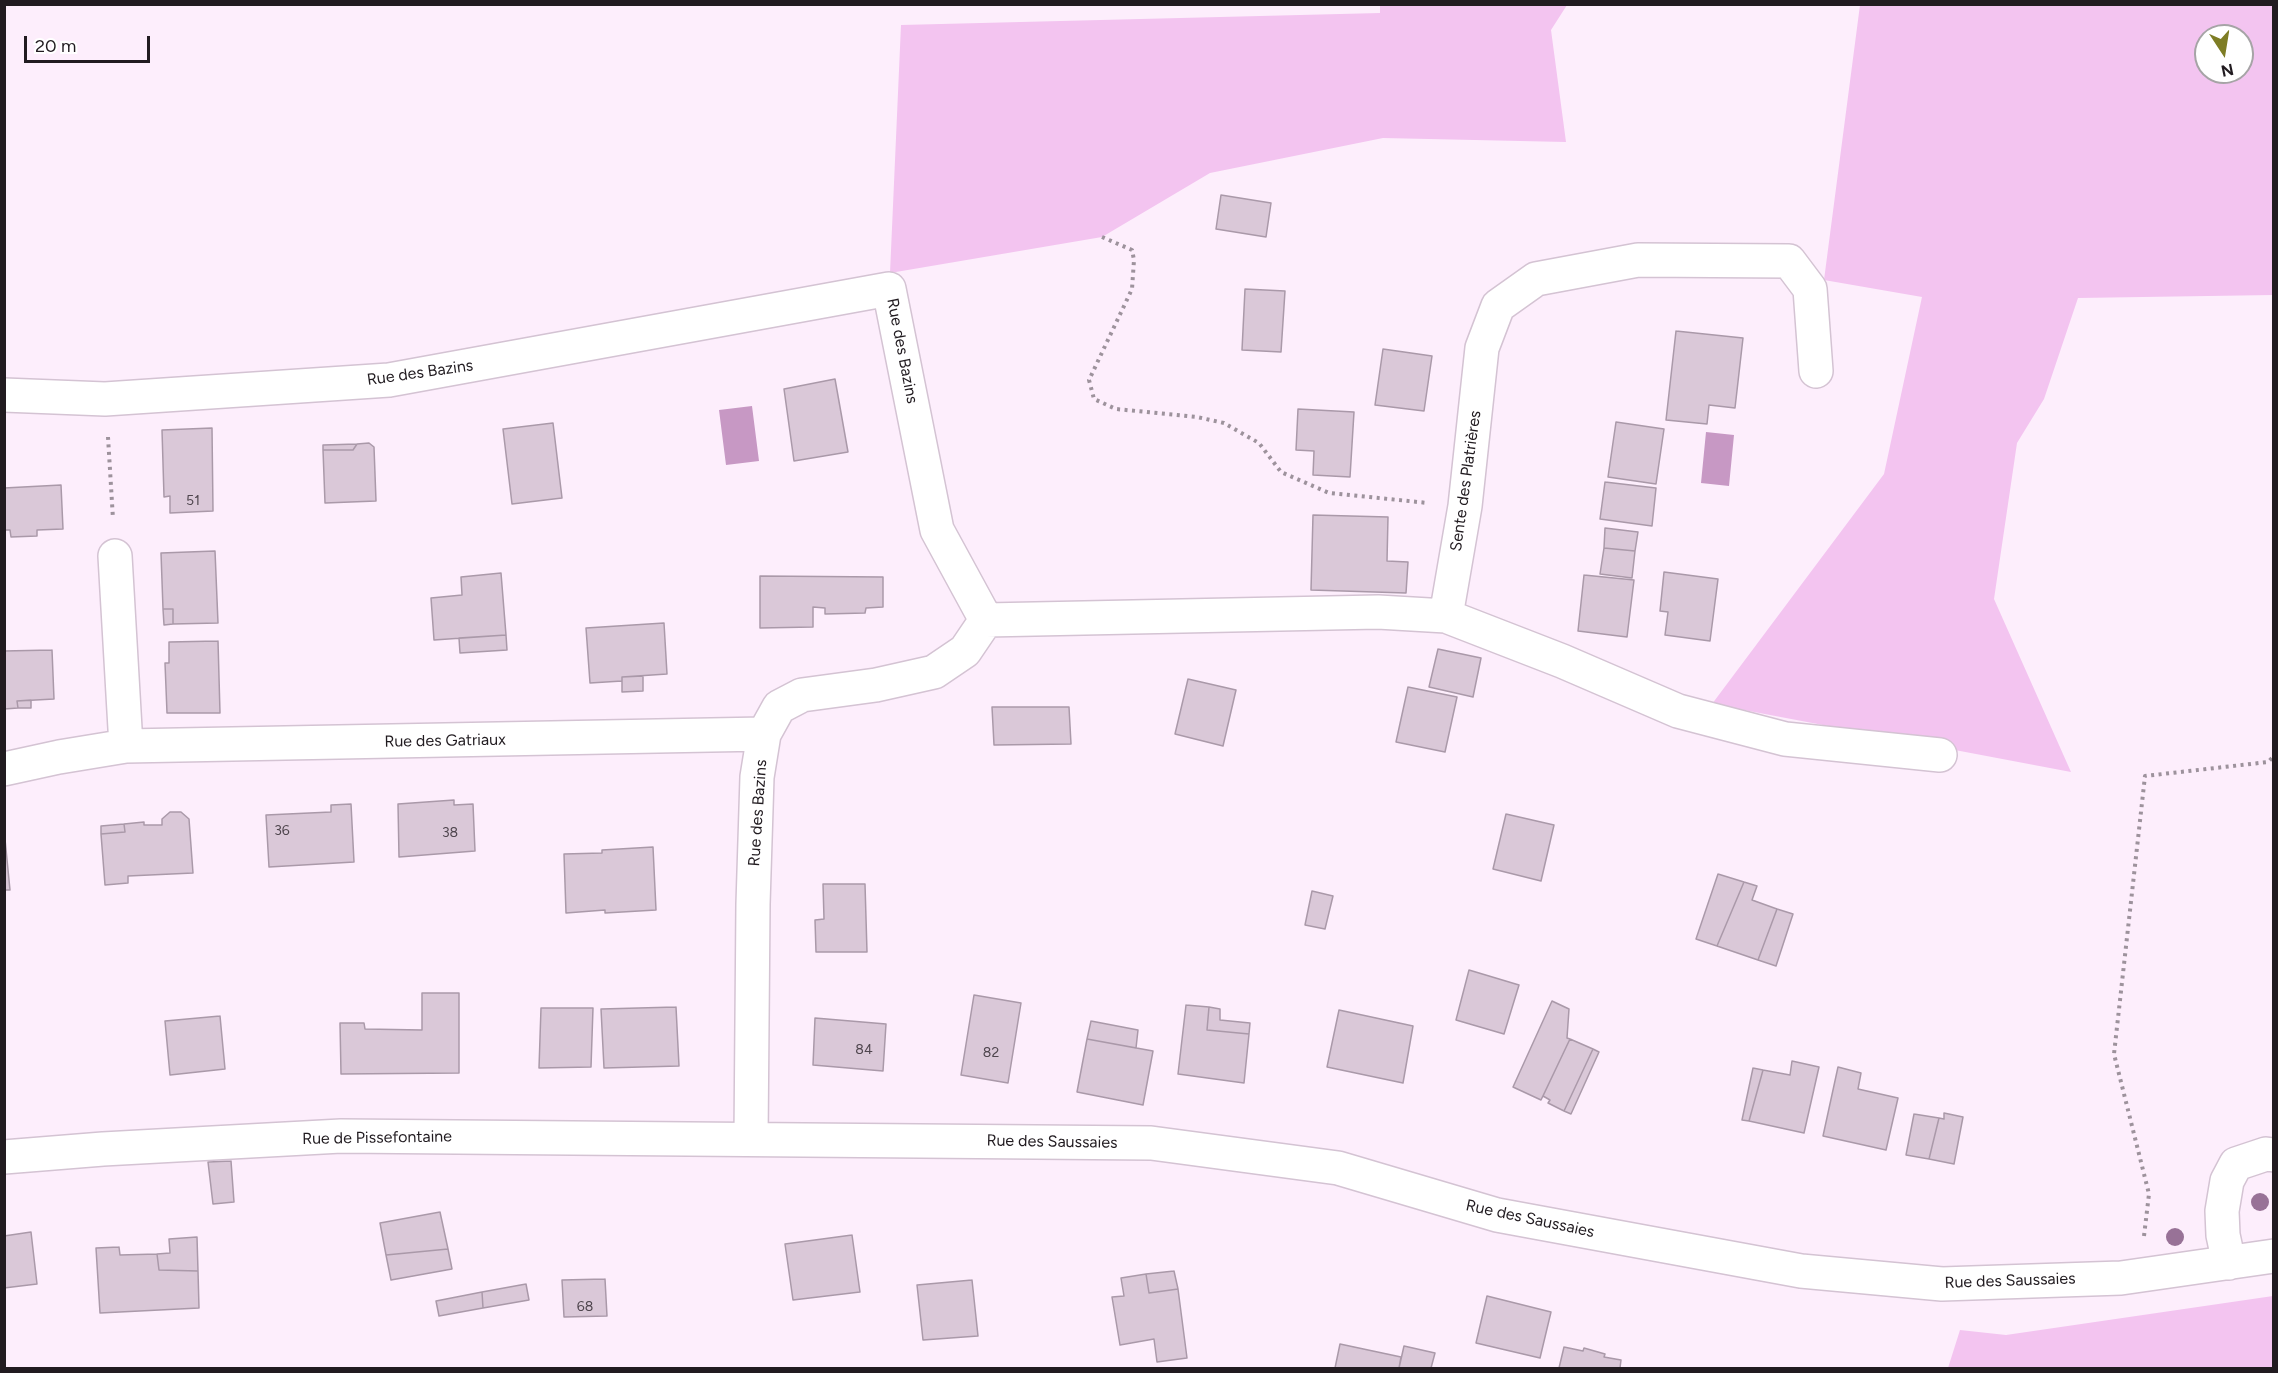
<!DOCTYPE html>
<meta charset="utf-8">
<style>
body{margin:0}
#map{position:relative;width:2278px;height:1373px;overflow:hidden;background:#fdeefc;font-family:Figtree,sans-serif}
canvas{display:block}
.frame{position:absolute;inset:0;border:6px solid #211b20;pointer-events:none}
.north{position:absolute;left:2194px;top:24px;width:60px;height:60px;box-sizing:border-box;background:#fff;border:2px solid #a6a4a6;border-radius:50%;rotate:168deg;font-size:16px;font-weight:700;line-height:24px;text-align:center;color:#211b20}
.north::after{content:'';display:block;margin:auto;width:21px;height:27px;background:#7e7d25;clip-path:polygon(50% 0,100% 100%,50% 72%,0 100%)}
.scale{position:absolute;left:24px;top:36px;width:126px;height:27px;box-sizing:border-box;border:3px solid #211b20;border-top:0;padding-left:8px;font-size:18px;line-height:21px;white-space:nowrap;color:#211b20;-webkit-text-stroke:4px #fff;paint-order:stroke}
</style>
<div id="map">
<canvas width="2278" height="1373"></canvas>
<div class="frame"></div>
<div class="north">N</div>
<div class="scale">20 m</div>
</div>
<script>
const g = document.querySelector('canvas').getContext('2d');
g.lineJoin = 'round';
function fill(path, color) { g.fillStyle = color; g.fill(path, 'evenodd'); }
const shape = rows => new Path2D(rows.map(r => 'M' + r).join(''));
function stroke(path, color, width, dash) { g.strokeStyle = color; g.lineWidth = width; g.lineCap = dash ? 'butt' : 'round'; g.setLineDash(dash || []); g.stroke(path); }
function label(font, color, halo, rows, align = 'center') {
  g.font = font + ' Figtree,sans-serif'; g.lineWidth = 4.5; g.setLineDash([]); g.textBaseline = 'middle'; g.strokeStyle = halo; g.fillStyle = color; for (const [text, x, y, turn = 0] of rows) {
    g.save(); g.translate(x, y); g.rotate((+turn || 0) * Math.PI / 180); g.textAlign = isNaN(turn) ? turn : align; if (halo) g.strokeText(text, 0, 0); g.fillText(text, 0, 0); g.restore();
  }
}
fill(shape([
 [1380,4,1567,5,1551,30,1566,142,1383,138,1210,173,1102,237,890,273,901,25,1380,13],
 [1860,5,2273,5,2273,295,2078,298,2044,399,2017,443,1994,599,2071,772,1712,704,1884,474,1922,297,1824,280],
 [2206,36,2242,36,2242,72,2206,72],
 [2273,1296,2273,1368,1948,1368,1960,1330,2006,1335]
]), '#f3c4f0');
fill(shape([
 [752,406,759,461,726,465,719,410],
 [1706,432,1734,435,1729,486,1701,483]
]), '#c798c4');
const building = shape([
 [1221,195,1271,203,1266,237,1216,229,1221,195],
 [1245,289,1285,291,1281,352,1242,350,1245,289],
 [1676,331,1743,338,1735,408,1709,405,1707,424,1666,420,1676,331],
 [1383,349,1432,356,1424,411,1375,405,1383,349],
 [835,379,848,452,794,461,784,389,835,379],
 [1298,409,1354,412,1350,477,1313,475,1314,451,1296,450,1298,409],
 [1616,422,1664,429,1656,484,1608,477,1616,422],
 [553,423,562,498,512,504,503,429,553,423],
 [212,428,213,511,170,513,170,496,164,497,162,430,212,428],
 [369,443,374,447,376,501,325,503,323,450,353,450,357,444,369,443],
 [357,444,353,450,323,450,323,445,357,444],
 [1605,482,1656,488,1652,526,1600,519,1605,482],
 [61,485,63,529,37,530,37,536,11,537,10,530,4,530,4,488,61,485],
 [1313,515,1388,517,1387,561,1408,562,1406,593,1311,590,1313,515],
 [1605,528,1638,532,1635,551,1604,548,1605,528],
 [1604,548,1635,551,1632,578,1600,574,1604,548],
 [215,551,218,623,173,624,173,609,163,609,161,553,215,551],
 [1664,572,1718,579,1710,641,1665,635,1668,612,1660,611,1664,572],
 [501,573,506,635,434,640,431,598,462,595,461,577,501,573],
 [1584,575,1634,580,1627,637,1578,631,1584,575],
 [760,576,883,577,883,607,866,608,865,613,825,614,825,608,813,607,813,627,760,628,760,576],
 [163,609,173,609,173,624,164,625,163,609],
 [664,623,667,674,622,677,622,681,590,683,586,628,664,623],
 [506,635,507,650,460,653,459,638,506,635],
 [218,641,220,713,167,713,165,663,169,663,169,642,218,641],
 [1438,649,1481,658,1473,697,1429,687,1438,649],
 [52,650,54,699,17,701,18,708,4,709,4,651,52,650],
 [643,676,643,691,622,692,622,677,643,676],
 [1188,679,1236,690,1223,746,1175,734,1188,679],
 [1408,687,1457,697,1445,752,1396,742,1408,687],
 [31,700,31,708,18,708,17,701,31,700],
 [992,707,1069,707,1071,744,994,745,992,707],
 [454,800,454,805,473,804,475,851,399,857,398,804,454,800],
 [351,804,354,862,269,867,266,815,331,812,331,805,351,804],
 [170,812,181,812,189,819,193,873,128,876,128,883,105,885,101,834,125,832,124,824,144,822,144,825,162,825,162,819,170,812],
 [1506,814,1554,825,1541,881,1493,869,1506,814],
 [124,824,125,832,101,834,101,826,124,824],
 [4,829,10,890,4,890,4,829],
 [653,847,656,910,605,913,605,910,566,913,564,854,602,853,602,850,653,847],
 [1718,874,1744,882,1717,946,1696,939,1718,874],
 [1744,882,1757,886,1752,900,1777,909,1758,960,1717,946,1744,882],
 [823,884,865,884,867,952,816,952,815,920,824,919,823,884],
 [1312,891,1333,896,1325,929,1305,925,1312,891],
 [1777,909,1793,914,1776,966,1758,960,1777,909],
 [1469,970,1519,985,1504,1034,1456,1020,1469,970],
 [422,993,459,993,459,1073,341,1074,340,1023,364,1023,365,1029,422,1030,422,993],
 [974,995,1021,1003,1008,1083,961,1075,974,995],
 [1552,1001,1569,1009,1567,1038,1570,1039,1541,1100,1513,1087,1552,1001],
 [1186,1005,1209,1007,1207,1030,1249,1034,1244,1083,1178,1074,1186,1005],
 [676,1007,679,1066,604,1068,601,1009,676,1007],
 [1209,1007,1220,1009,1220,1020,1250,1023,1249,1034,1207,1030,1209,1007],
 [541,1008,593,1008,591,1067,539,1068,541,1008],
 [1339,1010,1413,1026,1403,1083,1327,1067,1339,1010],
 [220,1016,225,1069,170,1075,165,1021,220,1016],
 [815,1018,886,1024,883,1071,813,1065,815,1018],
 [1091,1021,1138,1030,1136,1048,1087,1039,1091,1021],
 [1087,1039,1153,1051,1143,1105,1077,1092,1087,1039],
 [1570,1039,1593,1049,1564,1111,1548,1103,1550,1100,1543,1096,1570,1039],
 [1593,1049,1599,1052,1571,1114,1564,1111,1593,1049],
 [1792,1061,1819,1067,1804,1133,1749,1121,1763,1070,1790,1075,1792,1061],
 [1838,1067,1861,1073,1858,1089,1898,1098,1886,1150,1823,1136,1838,1067],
 [1753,1068,1763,1070,1749,1121,1742,1120,1753,1068],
 [1944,1113,1963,1117,1954,1164,1929,1159,1939,1118,1944,1119,1944,1113],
 [1914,1114,1939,1118,1929,1159,1906,1155,1914,1114],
 [231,1161,234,1202,213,1204,208,1162,231,1161],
 [440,1212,448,1249,386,1255,380,1223,440,1212],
 [31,1232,37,1284,4,1288,4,1236,31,1232],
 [852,1235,860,1292,793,1300,785,1244,852,1235],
 [197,1237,198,1271,159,1270,157,1254,170,1253,169,1239,197,1237],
 [119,1247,120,1255,157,1254,159,1270,198,1271,199,1308,100,1313,96,1248,119,1247],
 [448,1249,452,1269,391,1280,386,1255,448,1249],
 [1174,1271,1178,1289,1149,1293,1146,1274,1174,1271],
 [1146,1274,1149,1293,1178,1289,1187,1358,1157,1362,1154,1339,1120,1345,1112,1297,1124,1296,1121,1278,1146,1274],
 [605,1279,607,1316,564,1317,562,1280,605,1279],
 [972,1280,978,1336,923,1340,917,1285,972,1280],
 [526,1284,529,1300,483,1308,482,1292,526,1284],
 [482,1292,483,1308,439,1316,436,1301,482,1292],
 [1487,1296,1551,1312,1540,1358,1476,1343,1487,1296],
 [1340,1344,1401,1357,1399,1368,1335,1368,1340,1344],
 [1404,1346,1435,1353,1431,1368,1399,1368,1404,1346],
 [1564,1347,1583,1351,1584,1348,1605,1354,1604,1357,1621,1360,1620,1368,1559,1368,1564,1347]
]);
fill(building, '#dac8d8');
stroke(building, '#aa99a9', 1.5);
const minor = shape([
 [4,395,105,399,389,380,889,289,937,530,986,620,965,651,934,672,876,685,802,695,779,707,764,734,757,777,753,904,751,1139],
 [115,556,126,746],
 [1446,616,1562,661,1678,711,1785,739,1940,755],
 [986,620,1378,612,1446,616,1465,506,1482,348,1498,306,1536,279,1638,260,1789,261,1810,289,1816,371],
 [4,769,59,757,126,746,764,734],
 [4,1157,103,1149,341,1136,1151,1143,1338,1168,1497,1215,1801,1271,1942,1284,2121,1278,2274,1256],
 [2229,1263,2223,1235,2222,1211,2227,1181,2236,1164,2266,1154,2274,1155]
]);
stroke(minor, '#d4c3d3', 36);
stroke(shape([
 [1102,237,1132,250,1134,260,1132,289,1089,380,1094,399,1116,409,1197,417,1224,423,1259,443,1281,472,1329,493,1428,503],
 [108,437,113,519],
 [2144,1236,2149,1194,2114,1054,2145,776,2268,762,2274,756]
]), '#9d929c', 4, [3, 4.5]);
stroke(minor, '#fff', 33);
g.fillStyle = '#987297';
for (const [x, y] of [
 [2260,1202],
 [2175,1237]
]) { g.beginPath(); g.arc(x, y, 9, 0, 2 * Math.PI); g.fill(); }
label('14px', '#4f464e', null, [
 ["51",193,501],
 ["36",282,831],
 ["38",450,833],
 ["84",864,1050],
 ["82",991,1053],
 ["68",585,1307]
]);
label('16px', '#211b20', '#fff', [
 ["Rue des Bazins",902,351,79],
 ["Rue des Bazins",420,373,-8],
 ["Sente des Platrières",1466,481,-82],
 ["Rue des Gatriaux",445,741,-1],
 ["Rue des Bazins",758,813,-86],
 ["Rue de Pissefontaine",377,1138,-1],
 ["Rue des Saussaies",1052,1142,1],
 ["Rue des Saussaies",1530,1219,12],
 ["Rue des Saussaies",2010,1281,-2]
]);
</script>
